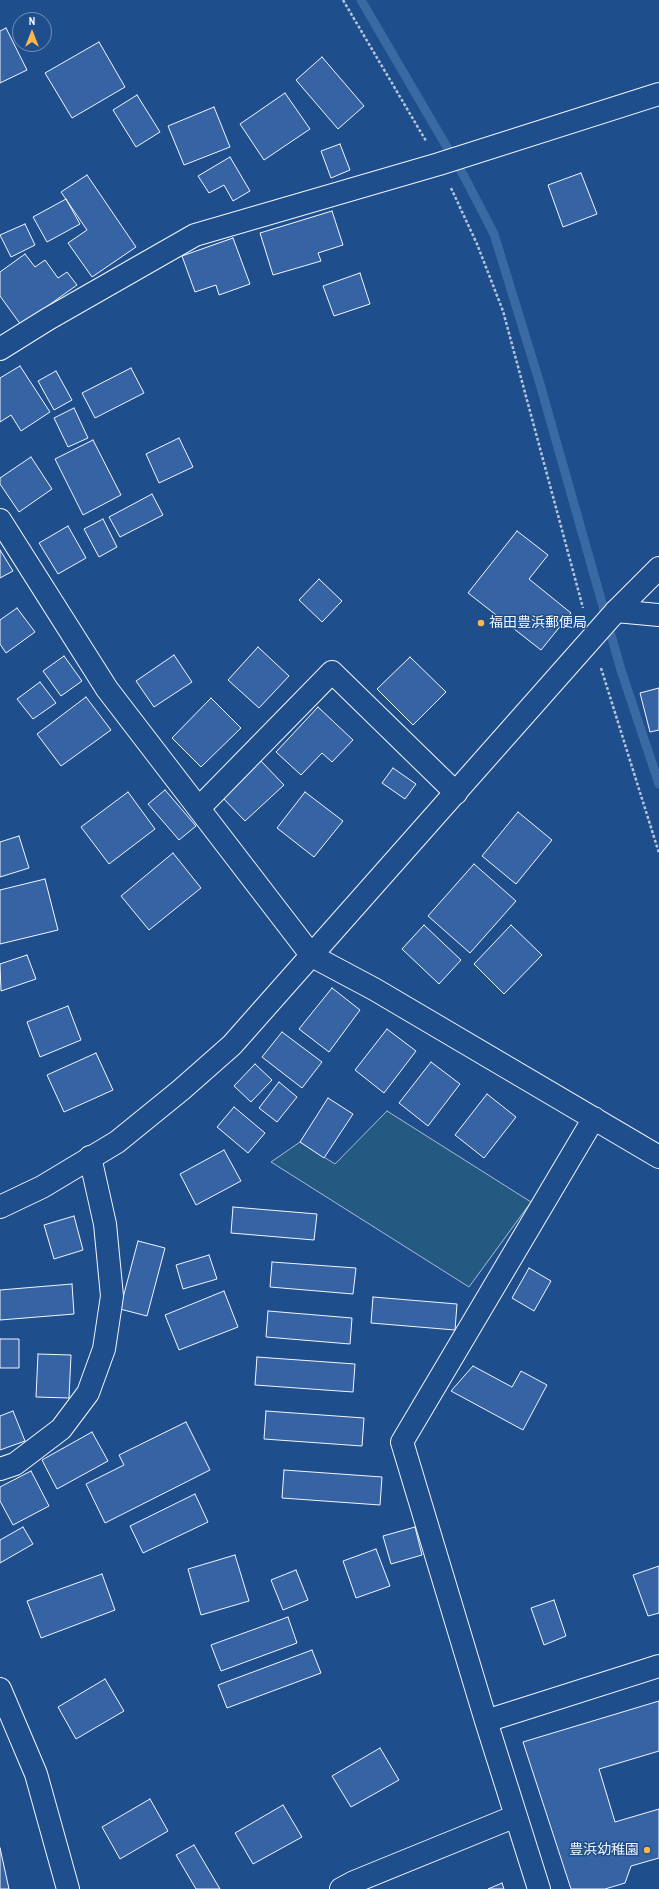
<!DOCTYPE html>
<meta charset="utf-8">
<style>
body{margin:0}
#map{position:relative;width:659px;height:1889px;overflow:hidden;background:#1f4e8c;font-family:"Archivo Narrow",sans-serif}
canvas{display:block}
.north{position:absolute;left:12px;top:12px;width:40px;height:40px;box-sizing:border-box;background:#1f4e8c;border:1px solid #7391ba;border-radius:50%;rotate:0deg;font-size:11px;font-weight:700;line-height:16px;text-align:center;color:#f2f6ff}
.north::after{content:'';display:block;margin:auto;width:14px;height:18px;background:#ffb74d;clip-path:polygon(50% 0,100% 100%,50% 72%,0 100%)}
</style>
<div id="map">
<canvas width="659" height="1889"></canvas>
<div class="north">N</div>
</div>
<script>
const g = document.querySelector('canvas').getContext('2d');
g.lineJoin = 'round';
function fill(path, color) { g.fillStyle = color; g.fill(path, 'evenodd'); }
const shape = rows => new Path2D(rows.map(r => 'M' + r).join(''));
function stroke(path, color, width, dash) { g.strokeStyle = color; g.lineWidth = width; g.lineCap = dash ? 'butt' : 'round'; g.setLineDash(dash || []); g.stroke(path); }
function label(font, color, halo, rows, align = 'center') {
  g.font = font + ' "Archivo Narrow","Noto Sans JP",sans-serif'; g.lineWidth = 3; g.setLineDash([]); g.textBaseline = 'middle'; g.strokeStyle = halo; g.fillStyle = color; for (const [text, x, y, turn = 0] of rows) {
    g.save(); g.translate(x, y); g.rotate((+turn || 0) * Math.PI / 180); g.textAlign = isNaN(turn) ? turn : align; if (halo) g.strokeText(text, 0, 0); g.fillText(text, 0, 0); g.restore();
  }
}
const green = shape([
 [387,1111,531,1202,469,1287,271,1162,300,1142,335,1164,387,1111]
]);
fill(green, '#245a82');
stroke(green, '#a8bbd7', 1);
stroke(shape([
 [361,0,465,178,494,234,540,384,621,670,659,784]
]), '#3b69a3', 9);
const building = shape([
 [6,28,27,70,0,83,0,31,6,28],
 [99,42,125,87,72,118,45,73,99,42],
 [322,57,364,106,338,129,296,80,322,57],
 [285,93,310,129,264,160,240,124,285,93],
 [137,95,160,132,136,147,113,110,137,95],
 [214,107,230,147,184,165,168,126,214,107],
 [340,144,350,170,331,178,321,151,340,144],
 [230,157,250,191,233,201,224,185,209,193,198,176,230,157],
 [581,173,597,214,563,227,548,185,581,173],
 [87,175,136,247,92,277,68,243,87,230,61,192,87,175],
 [66,199,80,224,47,242,33,217,66,199],
 [332,211,343,245,318,253,321,261,273,275,260,233,332,211],
 [25,224,35,245,11,257,0,235,25,224],
 [233,238,250,284,219,295,216,285,195,292,182,256,233,238],
 [25,254,35,267,45,260,58,278,67,272,77,285,21,325,0,296,0,272,25,254],
 [360,273,370,304,334,316,323,286,360,273],
 [20,366,50,412,21,431,11,415,0,422,0,378,20,366],
 [131,368,144,393,95,418,82,393,131,368],
 [56,371,72,400,54,410,38,381,56,371],
 [74,408,88,438,68,447,54,418,74,408],
 [179,438,193,467,159,483,146,454,179,438],
 [93,440,121,495,83,515,55,459,93,440],
 [31,457,52,489,19,512,0,484,0,478,31,457],
 [152,494,163,515,120,537,109,517,152,494],
 [103,519,117,547,99,557,84,529,103,519],
 [68,526,86,558,58,574,39,543,68,526],
 [517,531,548,555,529,579,571,613,541,650,468,593,517,531],
 [0,550,13,571,0,578,0,550],
 [319,579,342,601,322,622,299,600,319,579],
 [17,608,35,632,6,653,0,644,0,620,17,608],
 [258,647,289,676,259,708,228,680,258,647],
 [174,655,192,682,154,707,136,681,174,655],
 [64,656,82,681,61,696,43,671,64,656],
 [410,657,446,692,413,725,377,689,410,657],
 [40,682,56,703,33,719,17,699,40,682],
 [659,688,659,730,650,732,640,693,659,688],
 [86,697,111,730,61,766,37,734,86,697],
 [211,698,241,728,201,767,172,738,211,698],
 [318,707,353,740,332,762,322,753,301,775,276,752,318,707],
 [261,761,284,785,245,821,222,797,261,761],
 [393,768,416,784,405,799,382,783,393,768],
 [165,790,196,826,179,840,148,804,165,790],
 [128,792,155,829,109,864,81,827,128,792],
 [305,792,343,821,314,857,277,828,305,792],
 [518,812,552,840,516,884,482,856,518,812],
 [19,836,29,868,0,877,0,842,19,836],
 [173,853,201,888,149,930,121,896,173,853],
 [474,864,516,901,470,953,428,916,474,864],
 [45,879,58,930,0,944,0,890,45,879],
 [424,925,461,960,439,984,402,949,424,925],
 [511,925,542,955,504,994,474,964,511,925],
 [27,955,36,979,1,991,0,964,27,955],
 [332,988,360,1010,329,1052,299,1029,332,988],
 [68,1006,81,1040,40,1057,27,1022,68,1006],
 [387,1029,416,1051,384,1093,355,1070,387,1029],
 [282,1032,322,1062,302,1088,262,1057,282,1032],
 [96,1053,113,1090,64,1112,47,1075,96,1053],
 [431,1062,460,1084,428,1126,399,1103,431,1062],
 [255,1064,272,1080,251,1102,234,1086,255,1064],
 [279,1082,297,1097,277,1122,259,1108,279,1082],
 [487,1094,516,1117,484,1158,455,1135,487,1094],
 [328,1098,353,1114,324,1158,300,1142,328,1098],
 [234,1107,265,1133,248,1153,217,1127,234,1107],
 [224,1150,241,1181,196,1205,180,1174,224,1150],
 [233,1207,317,1214,314,1240,231,1233,233,1207],
 [74,1216,83,1250,54,1259,44,1225,74,1216],
 [138,1241,165,1248,147,1316,120,1309,138,1241],
 [209,1255,217,1279,183,1289,176,1265,209,1255],
 [272,1262,356,1268,353,1294,270,1287,272,1262],
 [529,1268,551,1281,534,1311,512,1298,529,1268],
 [72,1284,74,1314,0,1320,0,1290,72,1284],
 [224,1291,238,1327,179,1350,165,1315,224,1291],
 [373,1297,457,1304,455,1330,371,1323,373,1297],
 [268,1311,352,1318,350,1344,266,1337,268,1311],
 [0,1339,19,1339,19,1368,0,1368,0,1339],
 [38,1354,71,1355,69,1398,36,1397,38,1354],
 [257,1357,355,1364,353,1392,255,1385,257,1357],
 [473,1366,512,1387,521,1371,547,1385,523,1430,451,1391,473,1366],
 [13,1411,25,1441,0,1450,0,1416,13,1411],
 [266,1411,364,1418,362,1446,264,1439,266,1411],
 [186,1422,210,1470,105,1523,86,1484,124,1465,119,1455,186,1422],
 [92,1432,108,1461,57,1489,42,1460,92,1432],
 [284,1470,382,1477,380,1505,282,1498,284,1470],
 [31,1471,49,1506,13,1525,0,1501,0,1487,31,1471],
 [195,1494,208,1522,143,1553,130,1526,195,1494],
 [23,1527,33,1544,0,1563,0,1540,23,1527],
 [415,1527,422,1555,391,1564,383,1536,415,1527],
 [376,1549,390,1586,356,1598,343,1561,376,1549],
 [235,1555,249,1601,201,1615,188,1569,235,1555],
 [659,1566,659,1613,648,1616,633,1575,659,1566],
 [296,1570,308,1600,283,1610,271,1580,296,1570],
 [102,1574,115,1610,41,1638,27,1601,102,1574],
 [554,1600,566,1636,544,1645,531,1608,554,1600],
 [288,1617,297,1643,221,1671,211,1645,288,1617],
 [312,1650,321,1673,227,1708,218,1685,312,1650],
 [105,1679,124,1711,76,1739,58,1707,105,1679],
 [659,1701,659,1751,599,1769,615,1822,659,1809,659,1858,631,1866,625,1883,605,1889,571,1889,523,1742,659,1701],
 [380,1748,399,1780,351,1807,332,1776,380,1748],
 [150,1799,168,1831,120,1859,102,1827,150,1799],
 [283,1805,302,1837,253,1864,235,1833,283,1805],
 [194,1845,220,1889,196,1889,176,1855,194,1845],
 [0,1848,9,1889,0,1889,0,1848],
 [502,1883,504,1889,488,1889,502,1883]
]);
fill(building, '#3563a3');
stroke(building, '#f2f6ff', 1);
const street = shape([
 [0,349,48,319,195,235,439,164,659,94],
 [0,520,107,689,312,956,374,989,659,1157],
 [616,611,659,615],
 [199,808,332,672,456,793],
 [0,1469,15,1464,61,1429,88,1393,104,1349,112,1296,105,1224,90,1157],
 [0,1689,36,1774,68,1889],
 [486,1721,659,1666],
 [341,1889,354,1882,516,1816],
 [539,1889,486,1721,402,1442,594,1118]
]);
const secondary = shape([
 [0,1207,42,1187,117,1142,181,1090,232,1045,616,611,659,568]
]);
stroke(street, '#f2f6ff', 24);
stroke(secondary, '#f2f6ff', 24);
stroke(shape([
 [343,0,426,141],
 [451,188,477,244,503,311,583,608],
 [601,668,659,853]
]), '#b3c4dc', 2.5, [3, 2]);
stroke(street, '#1f4e8c', 22);
stroke(secondary, '#1f4e8c', 22);
for (const [x, y, r, color] of [
 [481,623,4,"#ffb74d"],
 [647,1850,4,"#ffb74d"]
]) { const dot = new Path2D(); dot.arc(x, y, r, 0, 2 * Math.PI); g.fillStyle = color; g.fill(dot); stroke(dot, '#1f4e8c', 1.5); }
label('14px', '#f2f6ff', '#1f4e8c', [
 ["福田豊浜郵便局",489,623],
 ["豊浜幼稚園",639,1850,"right"]
], 'left');
</script>
